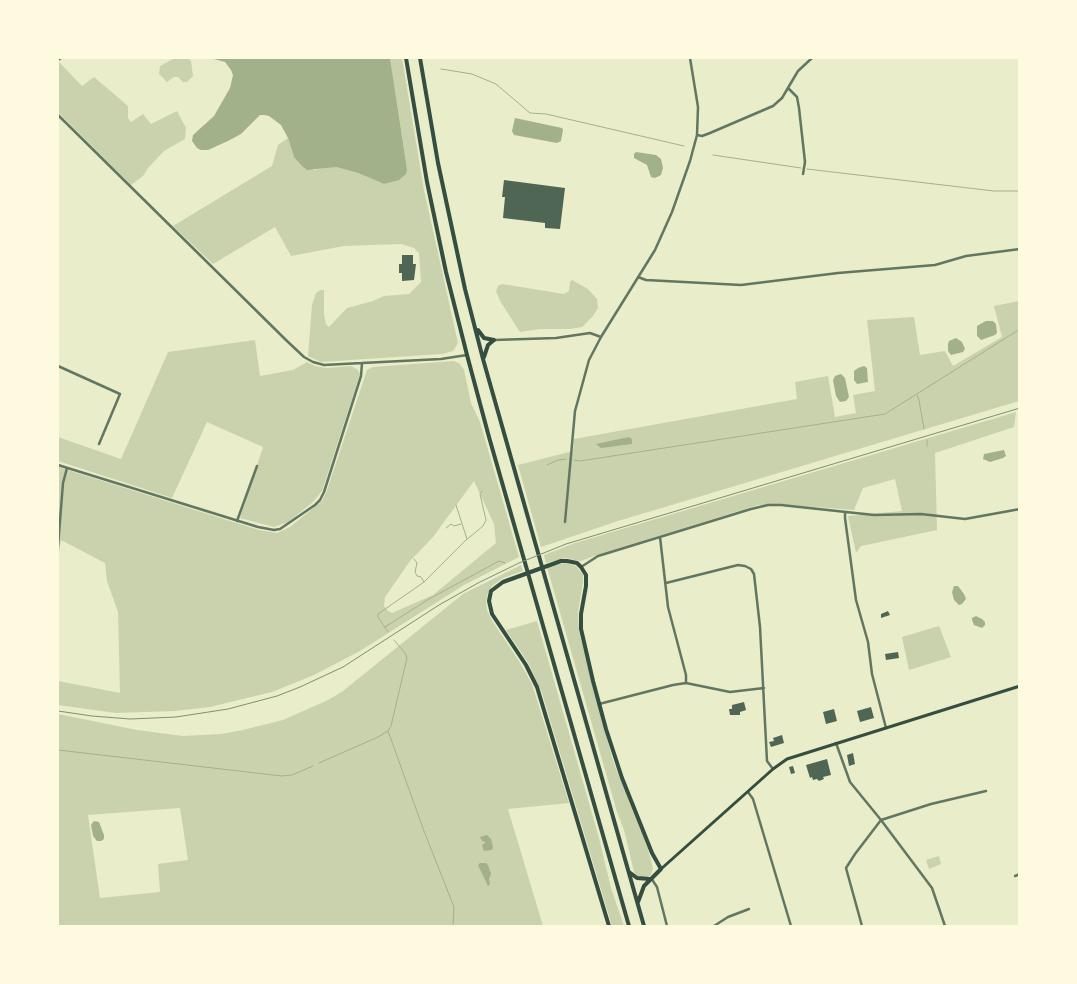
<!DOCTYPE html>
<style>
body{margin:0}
#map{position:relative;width:1077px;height:984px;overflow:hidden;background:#e9edc9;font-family:Raleway,sans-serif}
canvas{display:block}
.frame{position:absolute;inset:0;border:59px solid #fefae0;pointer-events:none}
</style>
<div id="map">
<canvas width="1077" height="984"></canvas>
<div class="frame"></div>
</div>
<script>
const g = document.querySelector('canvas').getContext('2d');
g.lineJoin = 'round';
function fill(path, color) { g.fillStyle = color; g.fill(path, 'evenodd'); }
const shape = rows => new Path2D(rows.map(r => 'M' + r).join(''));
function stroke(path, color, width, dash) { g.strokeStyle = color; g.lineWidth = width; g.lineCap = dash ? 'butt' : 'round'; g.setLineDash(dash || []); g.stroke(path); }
fill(shape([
 [175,58,189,59,191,61,193,76,187,82,183,82,178,77,174,77,167,82,159,74,160,66],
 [390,58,402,58,424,190,458,343,453,351,442,354,321,362,308,356,312,305,316,293,320,290,324,290,324,315,326,324,329,327,347,308,373,301,384,296,409,294,421,282,419,253,414,248,401,244,344,246,291,256,275,227,213,264,173,226,272,166,278,145,288,138,294,157,314,170,328,167,336,167,358,173,384,184,401,178,407,169],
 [59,62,82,86,94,77,128,106,128,118,131,122,143,114,151,124,177,111,186,128,185,139,164,151,148,168,143,176,131,185,58,112,58,63],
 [572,280,588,289,597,299,598,308,593,316,582,327,570,329,540,329,520,332,500,301,496,291,498,286,502,284,564,294,569,291,570,282],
 [1019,301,1019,401,618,521,541,547,518,465,573,451,574,439,797,399,795,382,828,376,835,417,856,413,853,395,875,391,867,320,914,317,920,355,945,351,953,366,1002,337,994,306],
 [255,340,260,376,293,370,307,362,315,366,326,368,351,366,358,370,360,374,322,491,313,502,288,522,274,527,240,518,263,447,207,422,172,498,58,461,58,437,121,459,168,352],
 [454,361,460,364,464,370,471,403,480,422,519,557,464,585,360,651,314,675,272,692,210,707,175,711,116,713,58,705,58,681,120,693,118,612,107,581,105,563,61,540,58,561,58,467,259,530,277,533,290,527,322,501,327,490,367,370,373,367],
 [474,481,494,524,496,543,433,595,392,613,388,611,384,606,385,597,410,561,433,537],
 [1016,412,1014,427,935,453,937,530,861,546,856,553,848,516,902,511,895,479,863,488,854,510,776,504,758,505,600,554,581,561,565,558,546,563,544,555,575,543],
 [566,563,576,566,583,575,583,582,578,613,579,632,613,761,648,849,653,868,651,875,645,878,638,877,634,872,624,830,617,812,547,567],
 [521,565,523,571,503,578,492,586,488,593,486,602,487,610,491,619,519,661,532,684,569,803,508,809,543,926,58,926,58,714,137,730,183,736,221,734,243,730,283,720,328,700,343,691,463,594],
 [180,808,188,860,158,864,160,892,100,898,88,815],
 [537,621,599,838,611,888,624,926,612,926,542,693,529,664,506,630],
 [939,626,951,657,909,670,902,637],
 [939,856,941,864,929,869,926,860]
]), '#cad2ad');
fill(shape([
 [210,58,390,58,407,169,406,174,399,180,384,184,358,173,336,167,307,170,302,166,294,157,288,138,281,125,269,116,264,115,260,115,241,134,228,141,208,150,201,150,197,148,192,141,193,135,214,116,230,88,233,75,231,70,225,62],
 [515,118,562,128,563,130,561,141,557,143,514,135,512,131],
 [636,152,656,155,661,159,663,168,661,175,655,178,651,177,647,165,634,158,634,154],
 [986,321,993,321,996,324,997,333,995,335,981,340,977,336,977,326],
 [956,338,962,342,965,349,963,352,951,355,948,351,948,344,949,341],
 [864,366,867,368,868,382,857,384,854,380,854,371,858,368],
 [841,374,845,378,849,397,846,401,840,402,836,396,833,380,835,376],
 [629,437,632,439,632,444,601,448,596,444],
 [1004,450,1006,456,1003,458,990,462,983,459,984,454],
 [954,586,958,586,964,594,966,599,962,604,959,605,954,600,952,592],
 [976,616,982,619,985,622,985,625,982,628,974,625,972,620,972,618],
 [94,821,99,822,104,835,104,839,101,841,97,841,93,836,91,825],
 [487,835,491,839,493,847,492,850,484,851,482,845,486,842,482,841,480,837],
 [480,863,486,863,488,865,491,874,489,879,490,884,488,886,478,865]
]), '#a3b18a');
stroke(shape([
 [441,69,472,74,496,84,530,113,546,114,684,146],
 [713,155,801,168],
 [807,169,994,191,1020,191],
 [917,395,919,400,924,429],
 [927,440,927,446],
 [574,460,580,461,885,414,1020,329],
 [547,465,558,460,566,459],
 [456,505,467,539],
 [446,528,451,524,454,526,461,524],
 [414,559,417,563,415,572,417,576,421,577,424,582],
 [385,627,429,599,499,561,505,563],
 [388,632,378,617,378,614,424,582,465,541,483,526,486,520,480,494,482,491],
 [388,731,424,831,454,907,453,926],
 [58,750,282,776,292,775,313,766],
 [319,763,378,737,388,731,391,726,407,658,405,653,394,640]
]), '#a3b18a', 1);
fill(shape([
 [504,180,565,188,560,229,545,228,545,223,503,218,505,197,502,197],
 [402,255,413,255,413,264,416,264,414,280,402,281,402,273,399,273,399,264,402,264],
 [888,611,890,615,881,618,881,614],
 [898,652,899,658,886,660,885,654],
 [744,702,746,710,740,712,740,715,730,715,729,709,732,709,732,705],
 [871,707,874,718,860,722,857,711],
 [834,709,837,721,826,724,823,712],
 [782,735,784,743,771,747,769,742,774,741,773,738],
 [853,753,855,764,849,766,847,755],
 [827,759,831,775,823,777,824,779,819,781,817,779,813,780,812,777,810,778,806,765],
 [793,766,795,773,791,774,789,767]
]), '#4f6655');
stroke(shape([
 [58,60,61,58],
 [788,88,797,97,799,108,805,162,803,174],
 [58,115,287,341,304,357,313,362,324,365,362,363,441,359,467,355],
 [697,135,702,136,710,133,773,106,782,98,798,71,812,58],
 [638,277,646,280,741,285,838,273,935,265,966,256,1020,249],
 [494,340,556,338,590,333,601,337],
 [58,366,120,394,99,444],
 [58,465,258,527,274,530,280,529,315,505,320,500,324,492,361,376,362,363],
 [845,512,845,518,856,600,868,642,872,674,886,728],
 [237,521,257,466],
 [565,522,575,411,589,360,601,337,655,250,672,212,690,161,697,135,698,107,690,58],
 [660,537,668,607,686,675,686,683],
 [58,546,63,483,67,468],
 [581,567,598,556,751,509,768,505,781,505,874,515,921,514,965,519,1020,509],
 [666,583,738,565,745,566,751,569,754,574,760,627,767,761,773,769],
 [599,704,673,685,686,683,730,692,764,688],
 [836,743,850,782,881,820,855,854,846,868,862,926],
 [748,792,753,799,791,926],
 [1015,876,1020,874],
 [651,878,657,887,667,926],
 [714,926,728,917,749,909],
 [945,926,932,888,881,820,931,804,986,791]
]), '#617663', 2.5);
stroke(shape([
 [661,869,773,769,787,759,1020,686]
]), '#344e41', 3);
stroke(shape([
 [406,58,427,182,446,272,467,355,489,437,629,926],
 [420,58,438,163,465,289,483,359,644,926],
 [478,330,484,338,494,340],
 [484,357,488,345,494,340],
 [629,872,637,878,650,879],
 [609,926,537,687,526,665,492,614,489,601,491,591,503,582,561,561,567,561,577,563,581,567,586,575,586,586,581,614,581,629,593,681,606,729,622,778,652,853,661,869,644,886,638,902]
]), '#344e41', 4);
stroke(shape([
 [58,711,92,716,130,719,176,717,228,709,277,696,300,687,343,667,439,605,478,583,519,563,566,544,1020,408]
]), '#7c8e77', 1);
</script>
